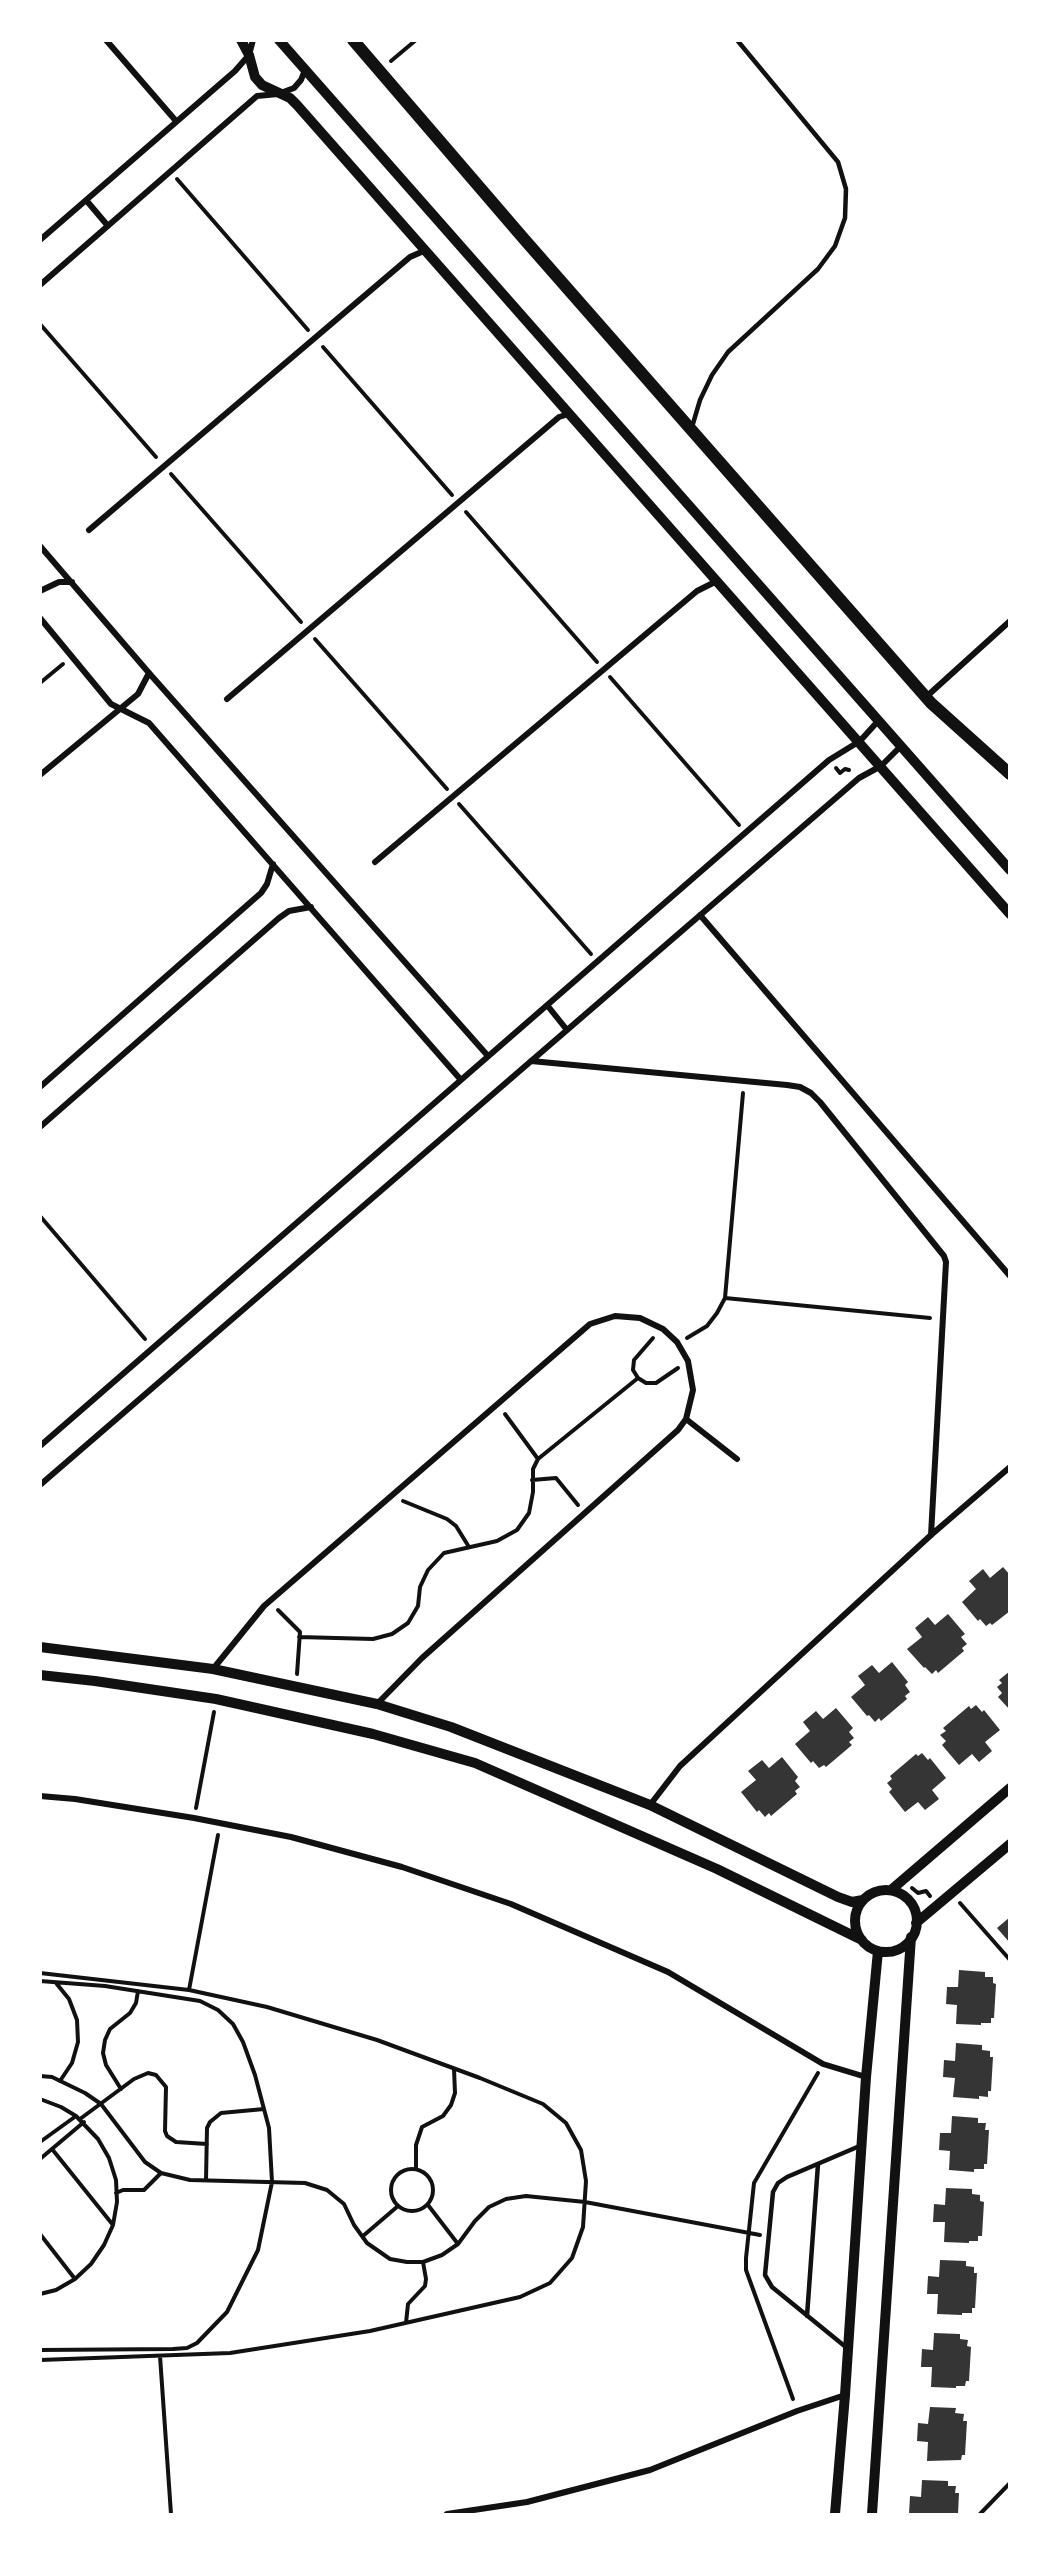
<!DOCTYPE html>
<style>
body{margin:0}
#map{position:relative;width:1050px;height:2555px;overflow:hidden;background:#fff;font-family:"Nunito Sans",sans-serif}
canvas{display:block}
.frame{position:absolute;inset:0;border:42px solid #fff;pointer-events:none}
</style>
<div id="map">
<canvas width="1050" height="2555"></canvas>
<div class="frame"></div>
</div>
<script>
const g = document.querySelector('canvas').getContext('2d');
g.lineJoin = 'round';
function fill(path, color) { g.fillStyle = color; g.fill(path, 'evenodd'); }
const shape = rows => new Path2D(rows.map(r => 'M' + r).join(''));
function stroke(path, color, width, dash) { g.strokeStyle = color; g.lineWidth = width; g.lineCap = dash ? 'butt' : 'round'; g.setLineDash(dash || []); g.stroke(path); }
fill(shape([
 [1003,1567,1010,1575,1010,1611,992,1625,990,1623,986,1626,980,1619,978,1621,962,1602,976,1589,969,1581,983,1569,990,1578],
 [948,1614,965,1634,961,1637,967,1644,962,1648,964,1651,938,1673,936,1670,932,1674,925,1667,924,1668,907,1649,922,1637,915,1628,928,1617,935,1625],
 [892,1662,908,1682,905,1685,910,1692,905,1696,907,1699,881,1721,879,1718,875,1722,869,1715,867,1716,851,1697,865,1685,858,1676,872,1665,879,1673],
 [1010,1671,1010,1710,998,1697,1002,1693,997,1687,1002,1683,999,1680],
 [976,1705,982,1712,984,1710,1000,1730,985,1742,992,1751,979,1762,972,1754,959,1765,942,1745,946,1741,940,1735,946,1731,943,1728,969,1706,971,1709],
 [836,1708,853,1728,849,1732,854,1738,849,1742,852,1745,826,1767,824,1765,819,1768,813,1761,811,1763,795,1744,810,1731,803,1722,816,1711,823,1719],
 [922,1753,928,1760,930,1758,946,1778,932,1790,939,1799,925,1810,918,1802,905,1812,889,1792,892,1789,887,1783,892,1779,890,1776,916,1754,918,1756],
 [782,1757,798,1777,795,1781,800,1787,795,1791,797,1794,771,1816,769,1813,765,1817,759,1810,757,1812,741,1792,756,1780,748,1771,762,1760,769,1768],
 [1010,1917,1010,1943,997,1928],
 [959,1970,985,1972,985,1977,993,1977,993,1983,996,1984,994,2018,991,2018,991,2023,981,2023,981,2025,956,2024,957,2005,946,2004,947,1987,958,1987],
 [956,2043,982,2045,982,2050,990,2051,990,2057,993,2057,991,2091,988,2091,988,2097,979,2096,979,2099,953,2097,955,2078,943,2077,944,2060,955,2061],
 [952,2116,978,2118,978,2123,986,2123,985,2130,989,2130,987,2164,984,2164,984,2169,974,2169,974,2172,949,2170,950,2151,939,2150,940,2133,951,2133],
 [946,2188,972,2189,972,2194,980,2195,980,2201,984,2202,982,2236,978,2236,978,2241,969,2241,969,2243,944,2242,945,2222,933,2222,934,2204,945,2205],
 [940,2260,966,2261,966,2266,974,2267,974,2273,977,2273,975,2308,972,2308,972,2313,962,2313,962,2315,937,2314,938,2294,927,2294,928,2276,939,2277],
 [934,2333,960,2334,960,2339,968,2340,967,2346,971,2347,969,2381,966,2381,965,2386,956,2386,956,2388,931,2387,932,2367,921,2367,922,2349,933,2350],
 [930,2407,956,2408,955,2413,964,2414,963,2421,967,2421,965,2455,962,2455,961,2460,927,2461,928,2442,917,2441,918,2423,928,2424],
 [922,2480,948,2481,948,2486,956,2486,955,2493,959,2493,958,2514,909,2514,910,2496,921,2497]
]), '#353535');
stroke(shape([
 [391,61,416,40],
 [177,179,308,330],
 [40,324,156,457],
 [323,347,452,495],
 [171,474,301,622],
 [466,512,597,662],
 [315,639,447,789],
 [610,677,739,825],
 [40,683,63,664],
 [836,768,840,773,845,769,849,770],
 [459,804,591,954],
 [40,1216,145,1339],
 [725,1298,930,1318],
 [653,1338,634,1360,633,1370,638,1378,646,1383,656,1383,678,1368],
 [687,1338,707,1326,717,1313,725,1298,743,1093],
 [505,1414,538,1459],
 [532,1480,556,1478,578,1505],
 [403,1501,447,1519,456,1526,469,1547],
 [278,1610,300,1632,297,1674],
 [299,1637,373,1639,392,1634,408,1623,418,1606,420,1587,428,1570,444,1553,497,1541,517,1530,529,1513,533,1492,533,1469,538,1459,638,1378],
 [196,1808,214,1712],
 [912,1888,918,1893,926,1891,930,1896],
 [960,1903,1010,1960],
 [40,1973,189,1990,267,2007,377,2040,480,2078,543,2104,566,2123,581,2150,586,2181,583,2227,572,2258,550,2283,520,2297,370,2331,230,2353,40,2360],
 [40,1981,105,1986,200,2001,218,2010,233,2024,243,2042,255,2075,269,2128,272,2182,258,2250,227,2312,197,2343,187,2348,173,2349,40,2350],
 [56,1983,69,1999,77,2020,78,2042,72,2063,60,2081],
 [189,1990,218,1835],
 [40,2076,52,2077,85,2093,101,2104,145,2162,161,2173,190,2180,305,2183,327,2190,344,2204,354,2225,367,2243,390,2259,407,2262,423,2262,442,2255,458,2244,475,2221,489,2207,506,2199,526,2196,585,2202,760,2235],
 [121,2089,106,2065,103,2053,105,2040,110,2029,130,2013,136,2003,138,1991],
 [40,2099,61,2107,76,2116,98,2139,109,2158,116,2180,117,2202,113,2225,104,2245,91,2264,75,2279,56,2290,40,2294],
 [80,2119,134,2079,148,2073,156,2075,166,2087,165,2131,167,2136,176,2142,207,2144],
 [40,2142,76,2116],
 [52,2149,113,2225],
 [40,2159,84,2122],
 [416,2169,416,2145,422,2127,443,2116,451,2105,455,2093,454,2069],
 '391 2190a21 21 0 1 1 42 0a21 21 0 1 1-42 0Z',
 [206,2180,207,2128,210,2122,221,2113,264,2109],
 [116,2193,123,2190,144,2190,161,2173],
 [428,2205,458,2244],
 [40,2234,75,2279],
 [363,2236,398,2206],
 [406,2323,408,2304,425,2286,426,2279,423,2262],
 [160,2356,171,2514],
 [793,2399,746,2270,746,2258,754,2183,818,2073],
 [980,2514,1010,2483]
]), '#111', 4);
stroke(shape([
 [692,427,700,400,712,375,728,352,818,269,835,246,845,218,846,189,838,162,737,40],
 [807,2316,818,2164],
 [847,2348,772,2287,765,2275,773,2192,778,2183,787,2177,862,2145]
]), '#111', 4.5);
stroke(shape([
 [106,40,176,121],
 [86,200,108,226],
 [40,240,235,71,249,55,253,40],
 [40,285,257,96,278,94,294,88,301,80,305,70],
 [89,530,410,257,426,250],
 [40,546,149,673,488,1056],
 [40,591,59,582,72,582],
 [40,618,111,704,149,723,461,1080],
 [926,697,1010,621],
 [227,699,559,417,569,414],
 [40,775,138,694,149,673],
 [375,862,697,591,717,581],
 [700,915,1010,1276],
 [547,1005,567,1030],
 [531,1061,787,1085,800,1087,811,1093,820,1102,944,1256,946,1262,931,1535],
 [40,1087,261,893,267,884,273,864],
 [40,1127,279,918,289,911,311,907],
 [686,1419,737,1459],
 [40,1446,829,760,860,741,879,720],
 [40,1485,859,778,881,766,901,746],
 [213,1669,264,1606,590,1324,615,1316,640,1318,663,1329,677,1342,688,1361,693,1390,686,1419,678,1430,422,1658,377,1704],
 [40,1796,75,1799,194,1818,291,1837,402,1867,511,1904,668,1972,823,2064,866,2077],
 [650,1805,680,1766,931,1535,1010,1467],
 [447,2514,527,2502,650,2470,797,2411,845,2395]
]), '#111', 6);
stroke(shape([
 [241,40,249,55,255,77,262,85,290,98,297,105,1010,914],
 [279,40,1010,870],
 [40,1647,213,1669,377,1704,451,1727,650,1805,838,1897,852,1902,863,1900],
 [40,1675,95,1681,216,1699,373,1734,475,1763,717,1869,862,1940],
 [891,1890,1010,1788],
 '855 1921a31 31 0 1 1 62 0a31 31 0 1 1-62 0Z',
 [916,1923,1010,1844],
 [835,2514,845,2395,866,2077,878,1951],
 [872,2514,911,1937]
]), '#111', 10);
stroke(shape([
 [353,40,524,239,931,703,1010,774]
]), '#111', 12);
</script>
